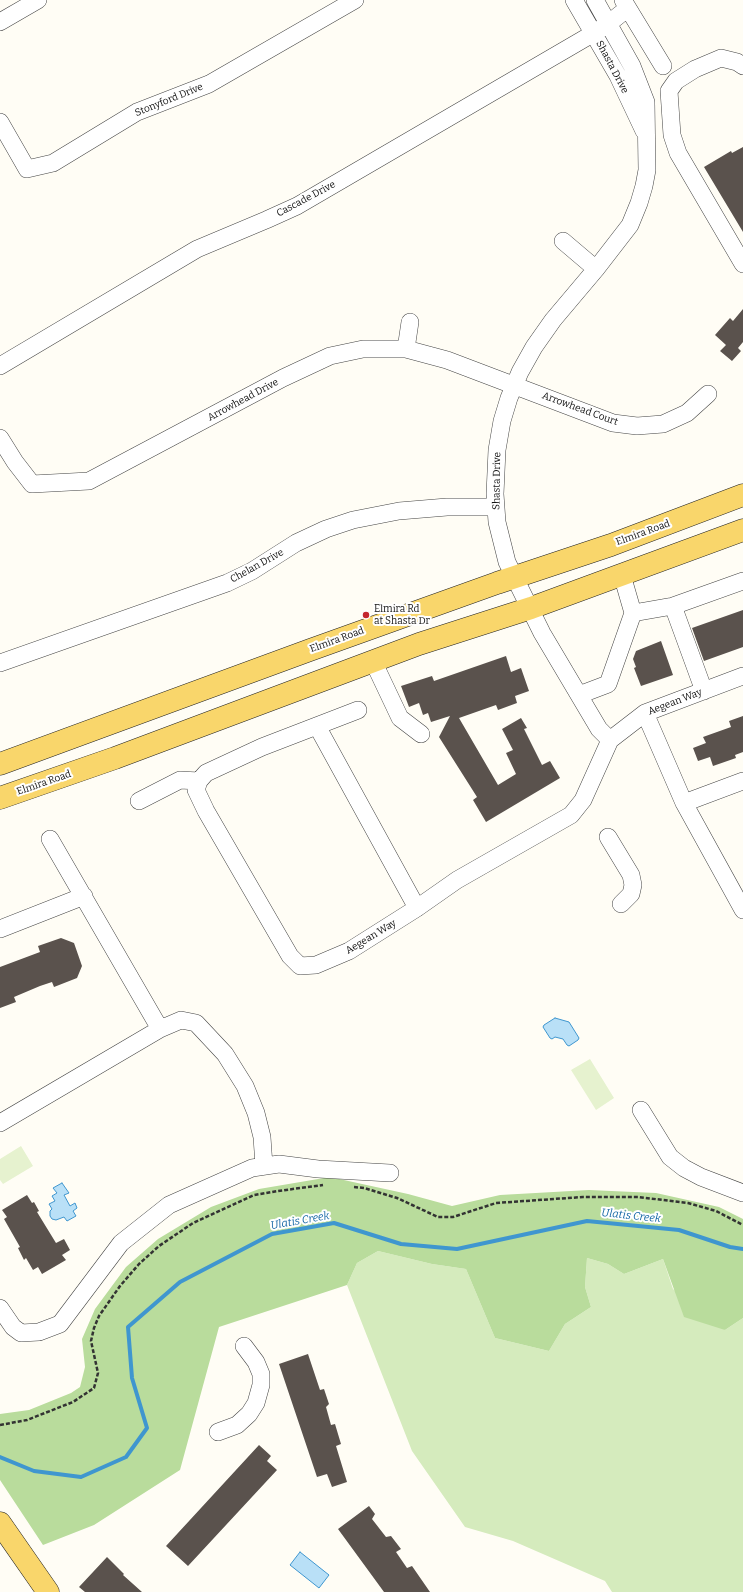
<!DOCTYPE html>
<style>
body{margin:0}
canvas{display:block;background:#fffdf5}
</style>
<canvas width="743" height="1592"></canvas>
<script>
const g = document.querySelector('canvas').getContext('2d');
g.lineJoin = 'round';
function fill(path, color) { g.fillStyle = color; g.fill(path, 'evenodd'); }
const shape = rows => new Path2D(rows.map(r => 'M' + r).join(''));
function stroke(path, color, width, dash) { g.strokeStyle = color; g.lineWidth = width; g.lineCap = dash ? 'butt' : 'round'; g.setLineDash(dash || []); g.stroke(path); }
function label(font, color, halo, rows, align = 'center') {
  g.font = font + ' Bitter,serif'; g.lineWidth = 4; g.setLineDash([]); g.textBaseline = 'middle'; g.strokeStyle = halo; g.fillStyle = color; for (const [text, x, y, turn = 0] of rows) {
    g.save(); g.translate(x, y); g.rotate((+turn || 0) * Math.PI / 180); g.textAlign = isNaN(turn) ? turn : align; if (halo) g.strokeText(text, 0, 0); g.fillText(text, 0, 0); g.restore();
  }
}
fill(shape([
 [378,1251,432,1264,466,1269,495,1338,549,1351,565,1324,591,1307,585,1287,587,1258,608,1264,624,1274,663,1259,673,1289,725,1330,743,1318,743,1592,612,1592,605,1581,513,1541,465,1527,412,1451,347,1285,357,1263]
]), '#d5ebbd');
fill(shape([
 [330,1177,408,1194,452,1206,500,1195,589,1190,656,1193,719,1207,743,1219,743,1318,725,1330,684,1317,663,1259,624,1274,608,1264,587,1258,585,1287,591,1307,565,1324,549,1351,495,1338,466,1269,432,1264,378,1251,357,1263,347,1285,219,1327,180,1470,94,1525,43,1545,0,1480,0,1414,29,1410,71,1393,80,1387,85,1367,82,1339,95,1309,126,1267,158,1239,211,1207,259,1189]
]), '#b9dc9c');
fill(shape([
 [590,1059,614,1098,596,1110,571,1070],
 [21,1146,33,1166,3,1184,0,1180,0,1159]
]), '#e6f2cf');
const water = shape([
 [555,1018,569,1022,579,1038,578,1040,569,1046,567,1045,563,1039,555,1037,552,1039,550,1038,543,1027,544,1025,555,1018],
 [62,1183,69,1193,64,1195,70,1206,75,1203,77,1208,73,1211,76,1216,67,1221,64,1217,56,1220,52,1219,50,1216,50,1211,52,1209,49,1204,55,1201,52,1196,57,1193,53,1188,62,1183],
 [300,1552,329,1575,319,1588,290,1565,300,1552]
]);
fill(water, '#b9e0f7');
stroke(water, '#3f96cf', 1);
stroke(shape([
 [0,1457,34,1471,81,1477,126,1457,147,1428,132,1378,128,1327,180,1282,272,1234,334,1223,401,1244,457,1249,587,1221,679,1230,730,1247,743,1249]
]), '#3f96cf', 4);
fill(shape([
 [743,147,743,232,704,167,731,151,732,153],
 [743,309,743,342,738,348,741,351,732,361,720,351,726,345,715,335,730,318,733,321],
 [743,610,743,647,704,661,692,628],
 [661,641,673,675,641,686,634,668,636,667,633,659,636,651],
 [506,656,511,672,521,668,529,691,515,696,517,703,498,710,496,705,459,718,498,785,516,774,506,753,513,750,502,729,521,718,527,728,524,729,542,765,550,761,560,778,486,822,473,800,477,797,439,737,450,716,431,722,428,713,423,715,419,703,409,707,401,686,432,676,434,681],
 [743,716,743,752,735,755,736,758,713,766,710,757,698,761,693,748,706,743,703,737,731,727,729,721],
 [61,938,74,943,82,966,77,978,54,987,52,982,40,986,14,997,16,1002,0,1008,0,967,40,952,38,946],
 [27,1195,32,1203,34,1202,39,1211,37,1212,56,1243,64,1239,70,1250,62,1255,66,1260,42,1274,38,1267,33,1270,26,1258,24,1260,18,1248,20,1247,4,1219,7,1217,2,1210],
 [308,1354,320,1390,324,1389,329,1404,326,1407,331,1425,335,1424,341,1444,336,1446,347,1482,332,1487,327,1474,317,1477,279,1364],
 [259,1445,271,1456,267,1461,277,1470,188,1566,166,1546],
 [369,1506,375,1514,372,1519,386,1537,391,1536,401,1549,396,1552,407,1568,412,1566,430,1592,384,1592,338,1529],
 [107,1557,124,1574,123,1575,142,1592,85,1592,79,1587]
]), '#5a524d');
const minor = shape([
 [574,0,618,76,644,131],
 [595,0,632,66,646,102,647,170,644,186,639,203,630,225,596,269,553,320,534,347,520,372,509,398,502,421,497,450,495,494,497,522,507,562,542,633,599,729,610,740],
 [623,0,663,66],
 [0,22,38,0],
 [743,66,737,62,721,58,695,69,676,81,669,91,672,135,678,153,743,264],
 [0,122,27,169,53,163,137,112,209,84,355,0],
 [563,241,596,269],
 [406,349,410,322],
 [0,366,197,249,266,220,297,206,594,33,608,24,628,8],
 [0,438,15,462,32,484,89,481,283,378,330,356,363,349,406,349,447,360,613,423,637,426,663,424,687,413,708,394],
 [622,575,633,613],
 [373,661,400,718,421,734],
 [0,663,227,583,252,571,296,543,326,529,353,520,399,511,447,507,496,507],
 [704,691,673,606,743,581],
 [579,695,608,684,633,613,673,606],
 [358,710,262,747,206,773,199,781,196,790,206,811,290,956,300,966,316,965,349,951,417,908,457,880,571,815,583,800,610,740,645,713,743,676],
 [645,713,684,803,743,910],
 [317,726,417,908],
 [139,801,180,780,199,781],
 [684,803,743,781],
 [608,837,631,875,633,885,631,894,621,904],
 [50,839,160,1029],
 [0,929,84,896],
 [641,1110,670,1157,684,1168,701,1177,743,1193],
 [0,1123,160,1029,181,1020,196,1023,225,1054,245,1086,256,1113,262,1137,264,1166],
 [0,1308,13,1327,21,1333,39,1332,60,1324,121,1243,169,1205,252,1168,279,1164,318,1169,390,1173],
 [218,1432,237,1425,249,1414,256,1403,261,1385,261,1374,256,1362,244,1346]
]);
const major = shape([
 [0,764,310,650,497,583,611,545,743,495],
 [0,798,115,758,419,644,531,608,743,530],
 [0,1523,48,1592]
]);
stroke(minor, '#444', 18);
stroke(major, '#222', 23);
stroke(shape([
 [354,1187,364,1188,397,1198,438,1217,453,1217,496,1203,583,1197,638,1197,688,1203,716,1211,743,1225],
 [0,1425,27,1420,73,1402,94,1388,98,1373,91,1341,94,1328,99,1316,120,1286,139,1264,159,1246,193,1223,254,1195,278,1191,323,1185]
]), '#333', 2.5, [4, 2]);
stroke(minor, '#fff', 17);
stroke(major, '#f9d66b', 22);
for (const [x, y, r, color] of [
 [366,615,4,"#c4262e"]
]) { const dot = new Path2D(); dot.arc(x, y, r, 0, 2 * Math.PI); g.fillStyle = color; g.fill(dot); stroke(dot, '#fff', 1.5); }
label('10px', '#111', '#fff', [
 ["Shasta Drive",612,67,62],
 ["Stonyford Drive",169,100,-22],
 ["Cascade Drive",306,199,-28],
 ["Arrowhead Drive",243,400,-28],
 ["Arrowhead Court",580,409,20],
 ["Shasta Drive",497,481,-89],
 ["Elmira Road",643,533,-20],
 ["Chelan Drive",257,566,-29],
 ["Elmira Road",337,640,-20],
 ["Aegean Way",675,702,-21],
 ["Elmira Road",44,783,-19],
 ["Aegean Way",371,937,-31]
]);
label('10px', '#111', '#fff', [
 ["Elmira Rd",374,609],
 ["at Shasta Dr",374,621]
], 'left');
label('italic 11px', '#1768a6', '#fff', [
 ["Ulatis Creek",631,1216,6],
 ["Ulatis Creek",300,1221,-10]
]);
</script>
